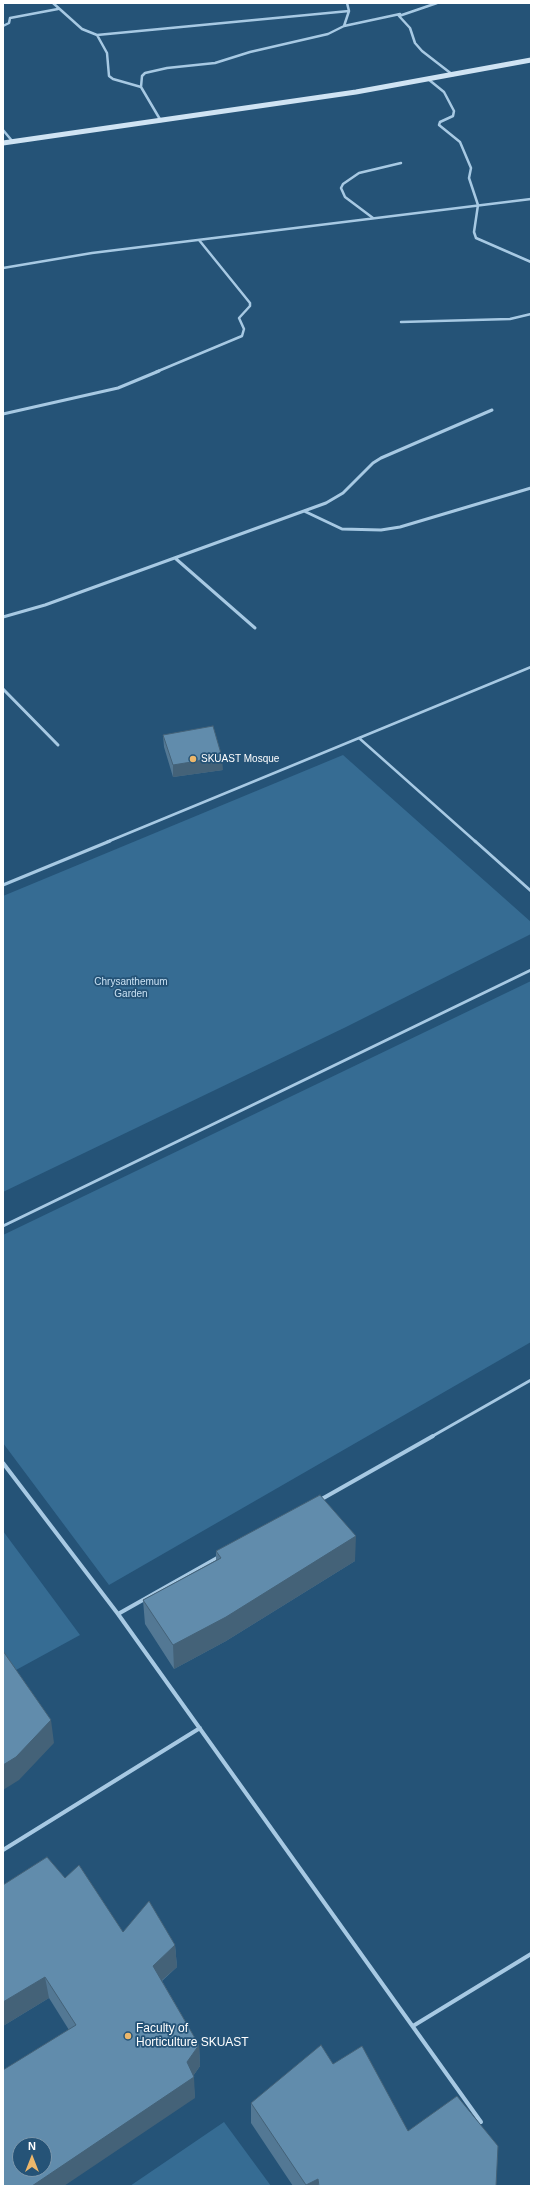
<!DOCTYPE html>
<style>
body{margin:0}
#map{position:relative;width:534px;height:2189px;overflow:hidden;background:#255377;font-family:Helvetica,sans-serif}
canvas{display:block}
.frame{position:absolute;inset:0;border:4px solid #fff;pointer-events:none}
.north{position:absolute;left:12px;top:2137px;width:40px;height:40px;box-sizing:border-box;background:#255377;border:1px solid #7c98ad;border-radius:50%;rotate:0deg;font-size:11px;font-weight:700;line-height:16px;text-align:center;color:#fff}
.north::after{content:'';display:block;margin:auto;width:14px;height:18px;background:#ecb76b;clip-path:polygon(50% 0,100% 100%,50% 72%,0 100%)}
</style>
<div id="map">
<canvas width="534" height="2189"></canvas>
<div class="frame"></div>
<div class="north">N</div>
</div>
<script>
const g = document.querySelector('canvas').getContext('2d');
g.lineJoin = 'round';
function fill(path, color) { g.fillStyle = color; g.fill(path, 'evenodd'); }
const shape = rows => new Path2D(rows.map(r => 'M' + r).join(''));
function stroke(path, color, width, dash) { g.strokeStyle = color; g.lineWidth = width; g.lineCap = dash ? 'butt' : 'round'; g.setLineDash(dash || []); g.stroke(path); }
function label(font, color, halo, rows, align = 'center') {
  g.font = font + ' Helvetica,sans-serif'; g.lineWidth = 3.5; g.setLineDash([]); g.textBaseline = 'middle'; g.strokeStyle = halo; g.fillStyle = color; for (const [text, x, y, turn = 0] of rows) {
    g.save(); g.translate(x, y); g.rotate((+turn || 0) * Math.PI / 180); g.textAlign = isNaN(turn) ? turn : align; if (halo) g.strokeText(text, 0, 0); g.fillText(text, 0, 0); g.restore();
  }
}
fill(shape([
 [343,755,531,922,531,934,346,1027,3,1192,3,896],
 [531,981,531,1342,109,1585,3,1443,3,1235],
 [3,1531,80,1635,16,1670,3,1656],
 [224,2122,271,2186,130,2186]
]), '#366c93');
stroke(shape([
 [359,738,476,842],
 [107,842,531,667]
]), '#a7c9e3', 2.5);
stroke(shape([
 [475,841,531,891],
 [3,885,110,841],
 [3,1226,531,970],
 [431,1437,531,1380]
]), '#a7c9e3', 3);
stroke(shape([
 [3,1463,118,1614,481,2122],
 [320,1500,433,1436],
 [118,1614,219,1557],
 [3,1850,200,1728],
 [413,2026,531,1954]
]), '#a7c9e3', 4);
stroke(shape([
 [53,3,82,29,97,35,349,11],
 [437,3,399,16,410,28,415,43,422,51,453,75],
 [3,26,9,23,10,18,58,9],
 [344,26,400,14],
 [97,35,107,53,109,76,113,79,141,87],
 [428,79,444,92,454,111,453,116,440,122,439,125,460,142,471,168,469,178,478,205,474,232,476,238,531,262],
 [161,121,141,87,142,76,145,73,167,68,215,63,250,52,328,34,344,26,349,11,347,3],
 [3,130,13,142],
 [373,218,345,197,341,188,343,184,359,173,401,163],
 [3,268,92,253,531,199],
 [401,322,510,319,531,314],
 [156,372,242,336,244,329,239,318,250,306,250,303,199,240]
]), '#a7c9e3', 2.5);
stroke(shape([
 [3,414,118,388,159,371],
 [304,511,342,529,381,530,400,527,531,488],
 [175,558,255,628],
 [3,617,45,605,326,503,343,493,373,463,381,458,492,410],
 [3,689,58,745]
]), '#a7c9e3', 3);
stroke(shape([
 [3,143,356,92,531,60]
]), '#cfe3f3', 5);
fill(shape([
 [163,735,223,770,173,777,164,747],
 [216,1551,355,1561,226,1641,174,1669,145,1624,143,1600,216,1560],
 [65,1878,123,1932,175,1945,177,1967,162,1981,199,2045,200,2066,193,2076,195,2098,69,2030,49,1998,3,2026,3,1885],
 [333,2064,408,2131,496,2186,293,2186,251,2123,251,2103]
]), '#537894');
fill(shape([
 [222,757,223,770,173,777,173,765],
 [356,1536,355,1561,226,1641,174,1669,173,1645],
 [51,1720,54,1743,19,1780,3,1790,3,1765],
 [175,1945,177,1967,154,1987,153,1966],
 [45,1977,49,1998,3,2026,3,2002],
 [199,2045,200,2066,191,2079,194,2077,195,2098,64,2186,32,2186,187,2062],
 [318,2179,318,2186,306,2186,306,2185]
]), '#446278');
const building = shape([
 [213,726,222,757,173,765,163,735,213,726],
 [320,1495,356,1536,226,1617,173,1645,143,1600,221,1558,216,1551,320,1495],
 [3,1651,51,1720,16,1757,3,1765,3,1651],
 [47,1857,65,1878,79,1865,123,1932,149,1901,175,1945,153,1966,199,2045,187,2062,194,2077,32,2186,3,2186,3,2070,76,2025,45,1977,3,2002,3,1885,47,1857],
 [20,2145,44,2145,44,2169,20,2169,20,2145],
 [321,2045,333,2064,362,2046,408,2131,457,2096,498,2146,496,2186,319,2186,318,2179,306,2185,251,2103,321,2045]
]);
fill(building, '#618cac');
stroke(building, '#446278', 1);
for (const [x, y, r, color] of [
 [193,759,4,"#ecb76b"],
 [128,2036,4,"#ecb76b"]
]) { const dot = new Path2D(); dot.arc(x, y, r, 0, 2 * Math.PI); g.fillStyle = color; g.fill(dot); stroke(dot, '#255377', 1.5); }
label('10px', '#fff', '#255377', [
 ["SKUAST Mosque",201,759]
], 'left');
label('10px', '#c9e1f3', '#255377', [
 ["Chrysanthemum",131,982],
 ["Garden",131,994]
]);
label('12px', '#fff', '#255377', [
 ["Faculty of",136,2029],
 ["Horticulture SKUAST",136,2043]
], 'left');
</script>
